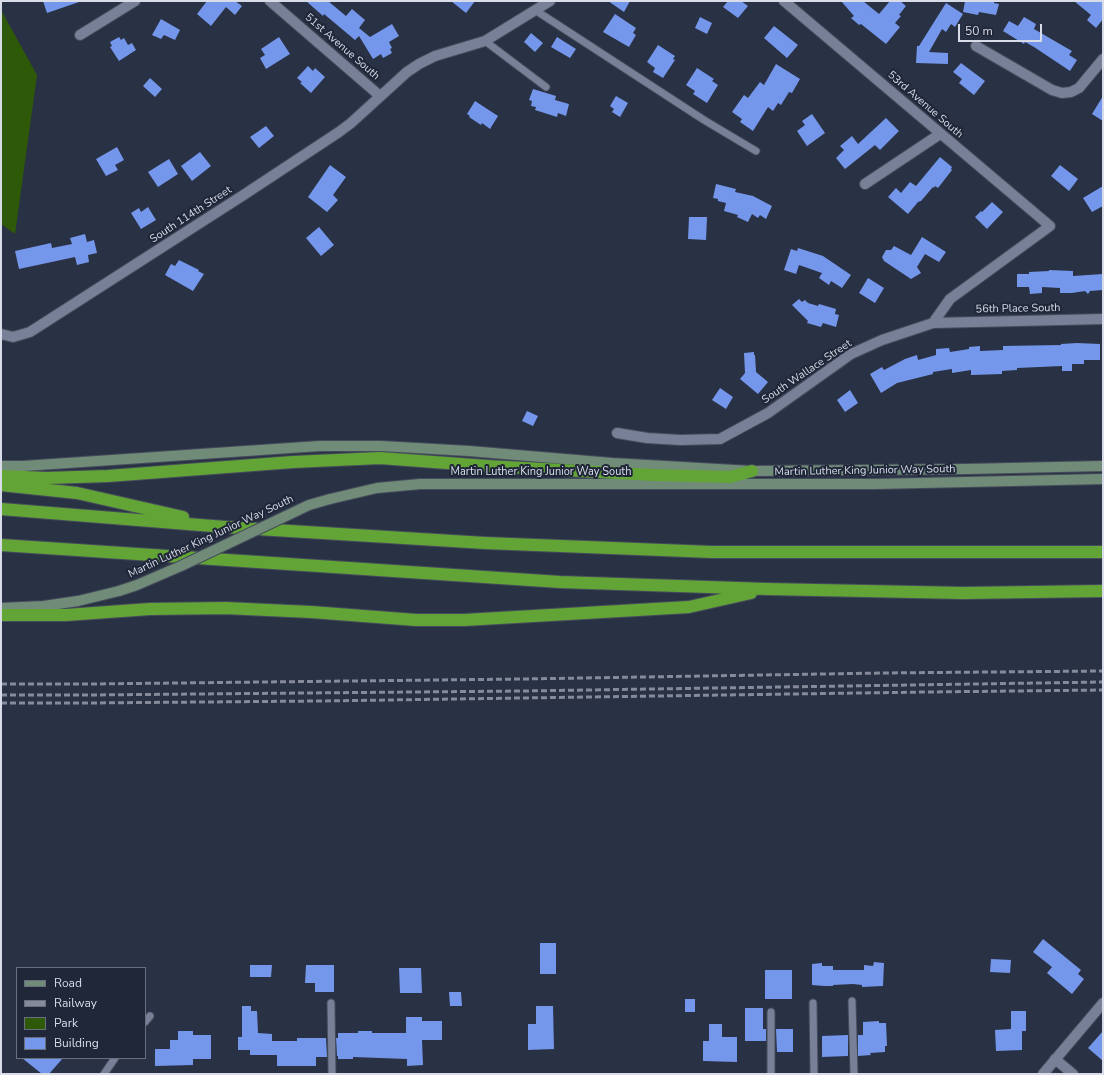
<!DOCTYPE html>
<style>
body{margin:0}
#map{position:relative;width:1104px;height:1075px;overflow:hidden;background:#293144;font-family:"Nunito Sans",sans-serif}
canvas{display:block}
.frame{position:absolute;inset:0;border:2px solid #d7dce8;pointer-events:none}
.legend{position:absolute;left:16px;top:967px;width:130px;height:92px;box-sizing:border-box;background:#202739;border:1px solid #696f7f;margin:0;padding:5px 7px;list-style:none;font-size:12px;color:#d7dce8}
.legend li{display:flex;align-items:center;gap:8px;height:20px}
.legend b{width:20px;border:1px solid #696f7f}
.scale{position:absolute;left:958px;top:24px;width:84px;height:18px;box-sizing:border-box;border:2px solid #d7dce8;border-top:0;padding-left:5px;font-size:12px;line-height:14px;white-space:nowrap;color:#d7dce8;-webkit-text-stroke:3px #202739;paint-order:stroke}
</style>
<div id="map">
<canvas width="1104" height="1075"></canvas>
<div class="frame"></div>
<ul class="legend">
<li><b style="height:5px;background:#718b79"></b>Road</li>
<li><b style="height:5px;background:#858b9a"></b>Railway</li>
<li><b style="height:11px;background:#2e5909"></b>Park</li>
<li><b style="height:11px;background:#7597eb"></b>Building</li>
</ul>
<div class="scale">50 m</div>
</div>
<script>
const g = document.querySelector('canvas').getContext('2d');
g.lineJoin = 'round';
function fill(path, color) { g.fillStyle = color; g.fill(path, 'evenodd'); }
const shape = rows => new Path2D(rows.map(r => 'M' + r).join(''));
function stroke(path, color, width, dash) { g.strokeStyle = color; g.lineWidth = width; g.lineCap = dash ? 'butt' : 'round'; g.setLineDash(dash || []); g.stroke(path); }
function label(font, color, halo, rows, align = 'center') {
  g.font = font + ' "Nunito Sans",sans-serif'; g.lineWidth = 4; g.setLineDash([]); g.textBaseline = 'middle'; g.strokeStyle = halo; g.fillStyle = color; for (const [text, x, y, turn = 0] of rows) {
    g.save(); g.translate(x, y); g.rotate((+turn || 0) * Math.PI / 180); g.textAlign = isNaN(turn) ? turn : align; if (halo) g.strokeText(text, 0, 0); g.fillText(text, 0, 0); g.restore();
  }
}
fill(shape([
 [1,10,37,75,15,234,1,224]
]), '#2e5909');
fill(shape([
 [43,1,78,1,79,2,47,13],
 [207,1,235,1,242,6,235,15,226,7,211,26,197,14],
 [306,1,328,1,346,16,352,9,365,20,359,28,370,37,392,24,399,36,389,42,392,48,390,49,392,53,383,58,381,54,373,59,359,36,355,40,324,14,323,16],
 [451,1,475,1,466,13],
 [608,1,630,1,624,12],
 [728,1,741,1,748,6,738,18,723,7],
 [841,1,863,1,879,14,890,1,900,1,906,6,899,15,901,16,895,23,900,27,886,44,861,24,859,25,851,18,854,16],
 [965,1,994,1,994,3,999,4,996,15,979,12,978,15,963,12],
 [1074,1,1103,1,1103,19,1096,28,1087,20,1091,15],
 [946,3,963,14,955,27,951,24,946,32,942,29,929,52,948,53,948,64,916,63,917,46,919,46],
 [615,14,636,28,633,33,636,35,629,47,603,32],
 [700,17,712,23,707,34,695,28],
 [1024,17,1036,24,1034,29,1072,51,1069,55,1077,60,1070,71,1034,47,1025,42,1024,44,1003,31,1009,21,1018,26],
 [161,19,180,30,175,40,164,35,161,39,152,35],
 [774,26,798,45,787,58,764,38],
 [531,33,543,43,535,52,524,42],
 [119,37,121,40,124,38,128,45,132,43,136,50,119,61,110,47,112,46,110,42],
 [279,37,290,54,266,69,260,58,265,55,261,49],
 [557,37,576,49,570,58,551,47],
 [658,45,675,56,673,59,675,60,663,78,653,72,655,68,647,62],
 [961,63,985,81,974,95,959,83,962,79,953,72],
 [776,64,800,79,792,93,789,92,781,105,778,103,773,111,768,107,753,131,740,122,742,119,732,112,744,95,748,98,760,82,764,85],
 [308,66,313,71,315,68,325,77,311,93,300,83,302,82,297,78],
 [697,68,714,79,712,81,718,85,707,103,693,94,695,91,686,85],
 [150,78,162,89,155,97,143,86],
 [533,89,556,96,555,100,569,104,566,116,558,113,557,117,535,110,536,107,531,106,532,101,529,100],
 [616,96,628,103,620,117,612,112,614,109,610,106],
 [1103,96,1103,121,1092,114],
 [475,101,498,116,490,129,482,123,481,125,469,117,470,116,467,114],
 [812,114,825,133,807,146,797,131,805,125,802,121],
 [886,118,899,131,880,150,875,145,845,169,836,158,844,150,840,146,852,136,858,144],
 [266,126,274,136,259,148,250,137],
 [117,147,124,160,115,165,118,170,106,176,96,159],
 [200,152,211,166,192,181,181,166],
 [940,157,952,167,951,169,952,170,938,188,935,186,934,188,933,187,921,201,918,202,908,214,888,197,896,188,901,193,910,182,916,186],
 [169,159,178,174,158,187,148,172],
 [330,165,346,177,333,195,338,200,327,212,308,197],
 [1060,165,1078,179,1069,191,1051,176],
 [716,184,736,189,735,192,753,196,772,206,766,219,760,215,758,218,752,214,748,222,737,217,738,215,724,211,726,203,718,201,718,199,713,198],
 [1103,186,1103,206,1092,212,1083,198],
 [992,202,1003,212,987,229,975,217,981,211,982,212],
 [148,207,156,220,141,229,131,213,139,208,141,212],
 [689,217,707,217,706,240,688,239],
 [319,227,334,245,321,256,306,238],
 [85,234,87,242,94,240,97,253,88,255,89,262,77,265,75,257,19,269,15,251,51,243,52,248,72,244,70,238],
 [922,237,946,252,939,262,925,254,917,267,921,273,911,279,884,261,882,257,886,250,891,250,894,246,911,255],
 [798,248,823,256,851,275,842,288,831,281,829,285,819,278,822,273,799,265,796,274,784,270,791,249,797,251],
 [179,260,199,270,198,271,204,274,193,291,165,275,171,264,175,266],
 [1049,270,1073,271,1073,276,1103,274,1103,290,1090,291,1088,294,1085,291,1072,293,1060,293,1060,288,1042,287,1042,293,1030,294,1029,287,1017,287,1017,274,1029,274,1029,272,1049,271],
 [868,278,884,288,875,303,859,293],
 [799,299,802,302,805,300,808,303,818,306,819,304,836,309,835,314,839,315,836,327,823,323,821,327,807,323,808,321,792,305],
 [1077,343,1100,344,1100,360,1084,360,1084,364,1072,364,1072,371,1062,371,1062,366,1017,368,1017,370,1002,371,1002,374,971,375,971,370,952,373,952,369,933,372,933,374,897,383,881,393,870,374,882,367,884,370,905,359,917,355,918,360,936,355,936,349,949,348,950,352,969,349,969,347,980,346,980,351,1003,350,1003,346,1061,345,1061,344],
 [754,352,754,355,755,355,756,372,768,382,758,394,740,379,745,373,744,353],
 [720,388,733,397,726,409,712,400],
 [850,390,858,403,845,412,837,400],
 [527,411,538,416,533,426,522,421],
 [1043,939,1081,970,1078,974,1084,979,1072,994,1047,973,1052,967,1033,952],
 [540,943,556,943,556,974,540,974],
 [991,959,1011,960,1010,973,990,972],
 [874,962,884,963,883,986,862,987,862,985,853,984,833,985,833,986,824,986,812,985,812,964,822,963,822,966,833,966,833,970,864,970,864,965,873,966],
 [250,965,272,965,271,977,250,977],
 [306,965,334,965,334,992,315,992,315,983,305,983],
 [399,968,421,968,422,993,400,993],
 [765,970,792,970,792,999,765,999],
 [449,992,461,992,462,1006,450,1006],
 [685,999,695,999,695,1012,685,1012],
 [242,1006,251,1006,251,1011,257,1011,258,1033,272,1034,272,1041,297,1041,297,1038,326,1038,327,1057,316,1057,316,1066,277,1066,277,1055,250,1055,250,1050,238,1050,238,1037,242,1037],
 [536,1006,553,1006,554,1049,528,1050,528,1024,536,1024],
 [745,1008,763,1008,763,1029,766,1029,766,1041,745,1041],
 [1011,1011,1026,1011,1026,1031,1022,1031,1022,1050,996,1051,995,1030,1011,1029],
 [406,1017,422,1017,422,1021,442,1021,442,1040,422,1040,423,1065,407,1066,407,1059,353,1057,353,1059,338,1059,338,1056,337,1056,336,1038,338,1038,338,1033,358,1033,358,1031,372,1031,372,1033,406,1033],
 [879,1021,879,1023,886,1023,887,1046,885,1046,885,1052,870,1053,871,1055,858,1056,858,1035,863,1035,863,1022],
 [709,1024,722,1024,722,1037,737,1037,737,1062,703,1061,703,1041,709,1041],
 [776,1029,793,1029,793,1052,777,1052],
 [178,1031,193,1031,193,1035,211,1035,211,1059,193,1059,193,1065,155,1066,155,1049,170,1049,170,1040,178,1040],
 [1103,1031,1103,1061,1088,1048],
 [848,1035,848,1056,822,1057,822,1036],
 [22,1058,63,1058,49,1074,42,1074]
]), '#7597eb');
const service = shape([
 [535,10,704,120,756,151],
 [485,41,546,87],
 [852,1001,854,1074],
 [331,1003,332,1074],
 [813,1003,814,1074],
 [145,1022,150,1016],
 [104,1074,115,1058],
 [771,1074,771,1012]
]);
const minor = shape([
 [270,1,380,96],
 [80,35,135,1],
 [976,46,1052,90,1062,93,1071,92,1079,88,1103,59],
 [865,184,940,134],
 [933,323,1103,319],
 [1,334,13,337,30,332,242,196,339,132,351,123,407,72,419,64,435,56,485,41,550,1],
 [617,433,647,438,680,440,720,439,768,413,851,354,882,340,933,323,950,299,1050,226,784,1],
 [1055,1059,1073,1074],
 [1043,1074,1103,1003]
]);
const secondary = shape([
 [1,466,23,466,320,446,381,446,469,451,612,463,752,471,966,469,1103,466],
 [330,499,377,488,420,484,875,484,1103,479],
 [1,608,44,606,78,601,119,591]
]);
const motorway = shape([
 [1,476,46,478,108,476,293,462,380,458,487,466,654,475,730,477,752,471],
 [1,485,77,493,183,517],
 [1,509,225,527,485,543,712,552,1103,552],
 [1,545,560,582,767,589,963,593,1103,591],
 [1,615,66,615,150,609,225,608,311,612,416,620,464,620,689,607,751,593]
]);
stroke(service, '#454c5b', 9);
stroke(minor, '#454c5b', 12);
stroke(secondary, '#454c5b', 12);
stroke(motorway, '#454c5b', 14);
stroke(service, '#778096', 7);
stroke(minor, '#778096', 10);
stroke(secondary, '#718b79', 10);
stroke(motorway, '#63a436', 12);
stroke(shape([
 [1,684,91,684,522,679,882,673,1103,671],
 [1,695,88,695,523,691,1103,682],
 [1,703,87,703,320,701,927,692,1103,690]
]), '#858b9a', 3, [6, 3]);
const secondaryBridge = shape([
 [119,591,137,585,181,566,309,505,330,499]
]);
stroke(secondaryBridge, '#454c5b', 12, []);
stroke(secondaryBridge, '#718b79', 10);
label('11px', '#d7dce8', '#202739', [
 ["51st Avenue South",342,47,41],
 ["53rd Avenue South",925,105,41],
 ["South 114th Street",191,215,-33],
 ["56th Place South",1018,309,-1],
 ["South Wallace Street",807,372,-34],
 ["Martin Luther King Junior Way South",865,471,-1],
 ["Martin Luther King Junior Way South",541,472],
 ["Martin Luther King Junior Way South",211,537,-25]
]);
</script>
